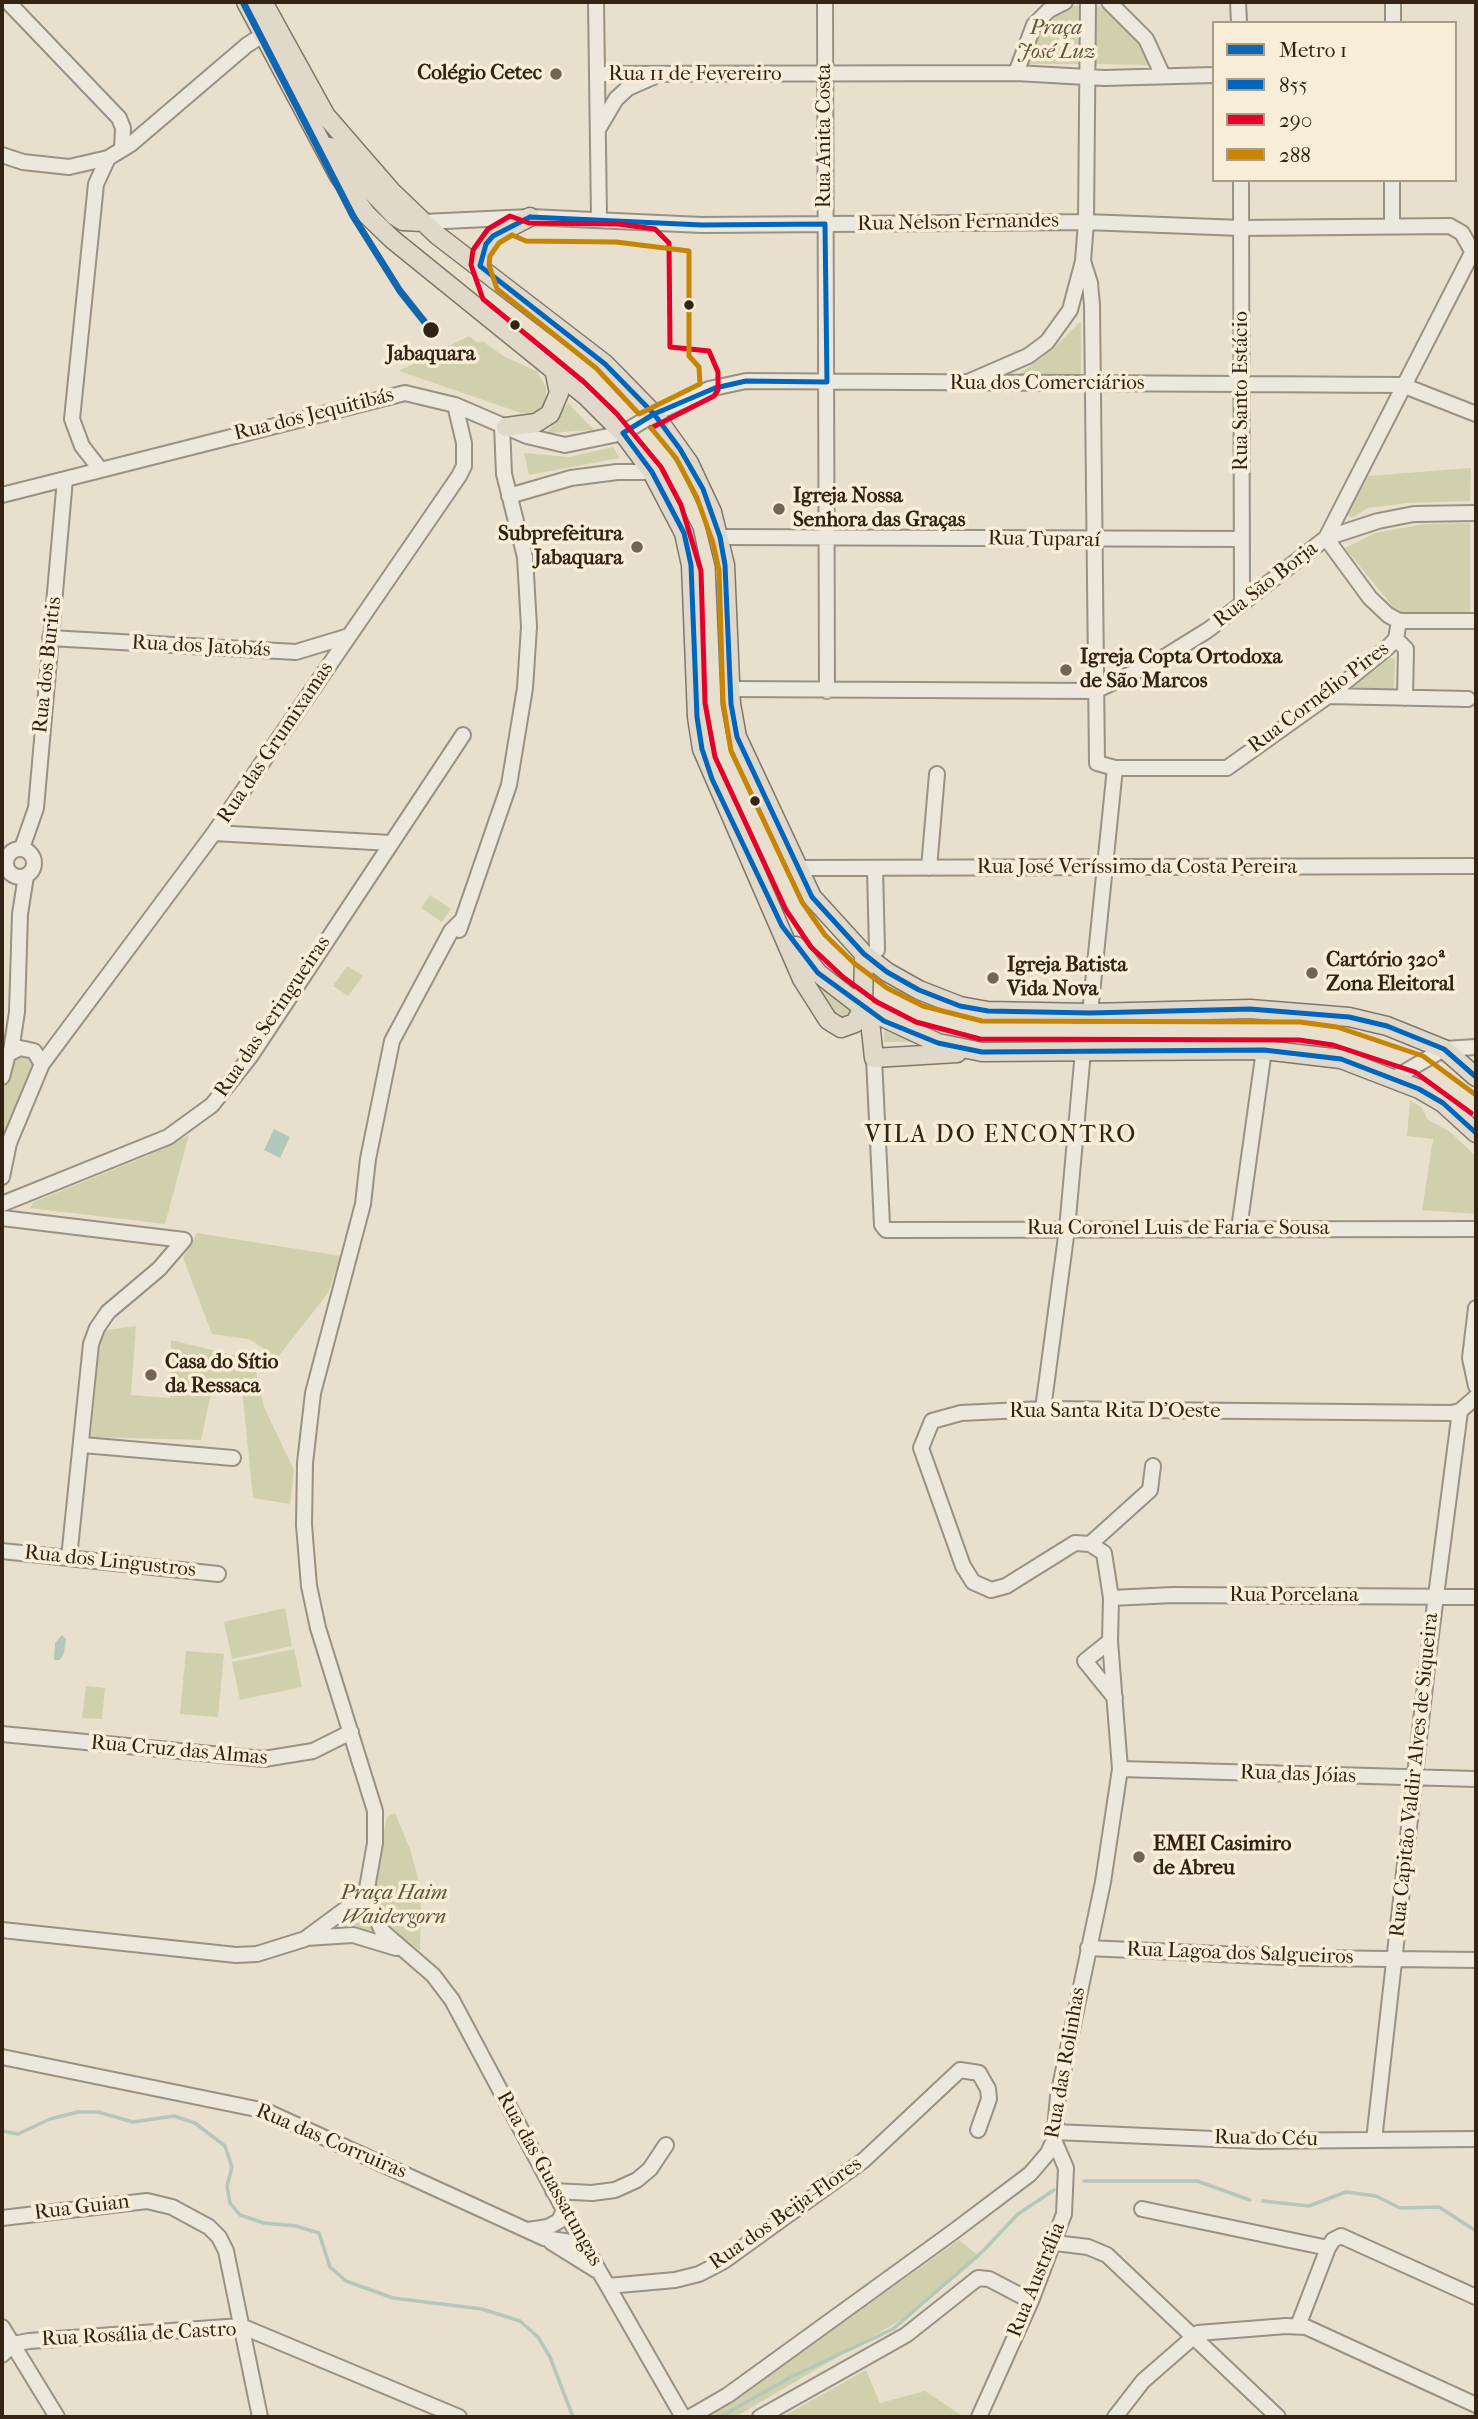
<!DOCTYPE html>
<meta charset="utf-8">
<style>
body{margin:0}
#map{position:relative;width:1478px;height:2419px;overflow:hidden;background:#e8e0cc;font-family:"IM FELL French Canon",serif}
canvas{display:block}
.frame{position:absolute;inset:0;border:4px solid #322314;pointer-events:none}
.legend{position:absolute;left:1212px;top:21px;width:245px;height:161px;box-sizing:border-box;background:#f8edd6;border:2px solid #a99c88;margin:0;padding:9px 12px;list-style:none;font-size:21px;color:#322314}
.legend li{display:flex;align-items:center;gap:14px;height:35px}
.legend b{width:35px;border:2px solid #a99c88}
</style>
<div id="map">
<canvas width="1478" height="2419"></canvas>
<div class="frame"></div>
<ul class="legend">
<li><b style="height:9px;background:#1266af"></b>Metro 1</li>
<li><b style="height:9px;background:#0065bd"></b>855</li>
<li><b style="height:9px;background:#e4002b"></b>290</li>
<li><b style="height:9px;background:#c68505"></b>288</li>
</ul>
</div>
<script>
const g = document.querySelector('canvas').getContext('2d');
g.lineJoin = 'round';
function fill(path, color) { g.fillStyle = color; g.fill(path, 'evenodd'); }
const shape = rows => new Path2D(rows.map(r => 'M' + r).join(''));
function stroke(path, color, width, dash) { g.strokeStyle = color; g.lineWidth = width; g.lineCap = dash ? 'butt' : 'round'; g.setLineDash(dash || []); g.stroke(path); }
function label(font, color, halo, rows, align = 'center') {
  g.font = font + ' "IM FELL French Canon",serif'; g.lineWidth = 7; g.setLineDash([]); g.textBaseline = 'middle'; g.strokeStyle = halo; g.fillStyle = color; for (const [text, x, y, turn = 0] of rows) {
    g.save(); g.translate(x, y); g.rotate((+turn || 0) * Math.PI / 180); g.textAlign = isNaN(turn) ? turn : align; if (halo) g.strokeText(text, 0, 0); g.fillText(text, 0, 0); g.restore();
  }
}
fill(shape([
 [1079,5,1079,64,1024,64,1037,27,1061,9],
 [1095,5,1110,10,1138,40,1152,65,1096,64],
 [1081,321,1081,376,1019,374,1053,349],
 [469,336,478,343,482,341,505,357,537,371,546,387,546,399,541,408,533,413,521,413,399,371],
 [568,403,593,429,593,430,547,433],
 [613,447,620,458,529,475,524,453,569,457],
 [1471,468,1470,501,1407,503,1368,508,1352,518,1345,515,1367,476],
 [1470,523,1470,616,1401,617,1345,548,1375,533,1424,524],
 [1390,658,1395,659,1394,689,1360,691,1353,687],
 [430,895,451,909,442,922,421,908],
 [347,966,363,976,348,996,333,986],
 [807,973,850,1010,850,1016,839,1021,826,1006],
 [884,1030,916,1042,884,1042],
 [25,1052,37,1061,2,1146,2,1093,12,1060],
 [1410,1100,1422,1108,1427,1119,1449,1131,1476,1156,1476,1214,1422,1210,1433,1139,1407,1136],
 [189,1135,165,1224,30,1208,34,1202,147,1156],
 [197,1233,341,1256,328,1293,277,1358,249,1339,212,1334,183,1258],
 [136,1326,131,1395,170,1398,171,1340,253,1360,264,1407,294,1470,290,1504,253,1498,241,1379,214,1380,201,1440,91,1437,101,1331],
 [285,1608,292,1646,232,1659,224,1622],
 [294,1649,302,1687,240,1700,232,1662],
 [186,1651,224,1654,218,1717,180,1714],
 [86,1686,105,1688,102,1719,82,1718],
 [395,1813,410,1849,421,1889,420,1951,403,1938,334,1923,371,1891,387,1817],
 [959,2240,980,2257,911,2314,735,2417,710,2417],
 [866,2370,880,2403,925,2391,964,2417,782,2417]
]), '#d0d1ac');
fill(shape([
 [274,1129,290,1137,280,1158,264,1150],
 [62,1635,66,1639,64,1653,60,1660,54,1660,55,1643]
]), '#b3c8ba');
stroke(shape([
 [2,2131,18,2134,50,2119,78,2112,98,2112,133,2122,174,2116,195,2123,225,2146,232,2167,227,2186,230,2203,240,2215,264,2223,296,2226,319,2233,330,2267,346,2281,393,2298,482,2309,520,2321,538,2337,550,2357,573,2417],
 [1084,2181,1197,2181,1250,2200],
 [1263,2201,1309,2206,1346,2192,1376,2196,1400,2208,1439,2207,1476,2231],
 [720,2417,791,2377,893,2329,983,2251,1018,2214,1054,2190]
]), '#b3c8ba', 3.5);
const minor = shape([
 [8,2,119,118,123,128,122,149],
 [596,2,599,218],
 [825,2,827,691],
 [1109,2,1146,39,1163,76],
 [1238,2,1239,23],
 [1393,2,1393,23],
 [1016,73,1034,25,1049,10,1065,2],
 [597,74,1016,73,1104,78,1214,75],
 [599,128,616,99,628,88,653,77],
 [2,155,23,162,69,167,108,158,131,144,247,45,272,29],
 [1241,180,1242,603],
 [423,222,530,217,702,225,1086,222,1241,228,1450,226,1462,233,1476,258],
 [1392,224,1392,180],
 [1083,261,1090,283,1092,305,1097,763,1115,768,1227,768,1328,696,1387,648,1396,639,1399,621],
 [968,382,1028,356,1047,342,1070,310,1083,261,1086,222,1088,2],
 [100,469,82,446,72,419,96,184,108,158],
 [2,495,405,393,455,405,527,436,565,445,623,433,654,414,709,389,746,381,1402,385,1476,414],
 [509,496,571,478,617,472,652,472],
 [1476,513,1414,514,1378,521,1326,538,1370,598,1388,615,1399,621,1476,621],
 [720,537,1241,539],
 [50,638,296,652,349,636],
 [1396,639,1406,649,1405,698],
 [730,689,1095,691,1158,661,1208,630,1326,538,1473,251],
 [1328,696,1468,699],
 [214,833,391,843],
 [22,848,36,808,65,479],
 '6 863a14 14 0 1 1 28 0a14 14 0 1 1-28 0Z',
 [797,868,1476,866],
 [929,868,937,774],
 [875,869,877,950],
 [459,930,509,785,525,688,529,627,525,557,504,474,502,426],
 [1090,1013,1115,768],
 [11,1051,17,1012,20,914,26,876],
 [874,1058,882,1225,886,1230,1476,1229],
 [42,1064,214,833,459,476,464,466,464,443,455,405],
 [2,1077,8,1054,20,1048,34,1051,42,1064,9,1143,2,1150],
 [1396,1077,1444,1049,1476,1047],
 [2,1177,9,1143],
 [2,1204,168,1137,212,1105,250,1057,463,735],
 [2,1218,184,1240],
 [1239,1229,1264,1050],
 [1476,1308,1470,1358,1476,1386],
 [1043,1409,1067,1229,1083,1051],
 [83,1445,233,1458],
 [1153,1466,1150,1490,1090,1544,1075,1543,1006,1586,991,1590,973,1582,963,1566,921,1448,932,1421,961,1413,1043,1409,1451,1413,1460,1411,1476,1397],
 [2,1551,218,1574],
 [69,1558,91,1344,97,1328,108,1312,159,1269,184,1240],
 [1111,1598,1173,1595,1476,1597],
 [1110,1641,1085,1661,1115,1698],
 [2,1734,264,1759,313,1751,351,1732],
 [1120,1769,1476,1779],
 [366,1894,382,1931,433,1975,452,2000,564,2210,683,2417],
 [2,1930,236,1955,257,1954,305,1939,366,1894,375,1843,375,1811,318,1628,309,1586,304,1525,305,1463,313,1393,363,1204,368,1159,392,1041,451,931,461,921],
 [306,1938,353,1935,396,1948],
 [1088,1948,1306,1958,1476,1960],
 [2,2057,266,2111,544,2238,584,2244],
 [1055,2132,1259,2141,1476,2139],
 [1374,2140,1429,1650,1460,1411],
 [553,2191,592,2193,615,2190,637,2180,650,2169,666,2145],
 [1142,2209,1328,2248],
 [2,2218,147,2201,172,2207,209,2227,219,2237,226,2251,260,2417],
 [528,2230,548,2227,559,2221,564,2210],
 [551,2242,596,2270],
 [1055,2243,1088,2247,1107,2255,1278,2417],
 [608,2286,675,2280,699,2274,724,2261,864,2160,960,2070,979,2073,988,2089,989,2099,978,2130],
 [1298,2326,1328,2248,1333,2240,1341,2236,1476,2297],
 [2,2327,57,2417],
 [2,2355,13,2344,29,2341,241,2326,459,2417],
 [690,2417,728,2395,953,2232,1030,2174,1048,2153,1054,2140,1058,2096,1103,1882,1120,1769,1110,1641,1111,1598,1104,1553,1090,1544],
 [760,2417,906,2335,978,2278,989,2279,1031,2301],
 [979,2417,1031,2301,1064,2214,1066,2168,1054,2140],
 [1115,2417,1143,2381,1198,2333,1286,2326,1306,2327,1476,2405]
]);
const major = shape([
 [246,2,339,176,366,214,392,239,586,396,623,433,652,472,684,533,691,565,697,717,702,749,802,979,828,1020,841,1028,855,1023,863,1008,864,954],
 [263,2,326,116,391,191,437,235,605,364,654,414,689,463,712,512,725,565,731,704,737,737,812,897,864,954,887,972,919,990,960,1006,988,1011,1090,1013,1250,1009,1349,1017,1387,1026,1444,1049,1476,1077],
 [330,147,395,216,403,221,423,222],
 [480,266,481,253,493,236,530,217],
 [506,427,536,423,550,414,559,393,554,369],
 [796,946,818,973,863,1008,938,1043,982,1052,1264,1050,1341,1059,1419,1089,1443,1103,1476,1133],
 [869,1012,874,1058,957,1053]
]);
stroke(minor, '#989184', 18);
stroke(major, '#7e786c', 21);
stroke(minor, '#ece8de', 14);
stroke(major, '#e0d8c9', 18);
stroke(shape([
 [530,217,702,225,825,224,827,382,746,381,715,388,654,414,605,364,480,266,486,244,493,236,530,217],
 [654,414,680,449,703,489,720,537,725,565,731,704,737,737,812,897,864,954,887,972,919,990,960,1006,988,1011,1090,1013,1250,1009,1349,1017,1387,1026,1444,1049,1476,1077],
 [654,414,623,433,652,472,684,533,691,565,697,717,702,749,712,779,782,926,818,973,884,1021,938,1043,982,1052,1264,1050,1341,1059,1419,1089,1443,1103,1476,1133]
]), '#0065bd', 5);
stroke(shape([
 [651,428,714,396,718,390,718,372,709,351,670,347,669,243,655,229,618,224,529,223,510,216,488,229,473,250,471,265,483,299,584,382,617,414,661,467,681,505,701,571,705,703,715,757,786,910,811,947,843,977,877,1002,916,1022,980,1039,1299,1040,1333,1045,1415,1072,1471,1113]
]), '#e4002b', 5);
stroke(shape([
 [512,235,526,241,616,242,689,251,689,356,699,367,700,384,639,414,596,368,497,289,489,265,490,256,499,243,512,235],
 [651,428,676,458,697,498,713,543,719,570,723,702,731,751,802,902,825,935,854,963,887,988,923,1006,982,1021,1300,1022,1337,1027,1423,1056,1476,1095]
]), '#c68505', 5);
stroke(shape([
 [243,2,353,216,400,291,431,330]
]), '#1266af', 7);
for (const [x, y, r, color] of [
 [556,74,7,"#726554"],
 [689,305,6,"#322314"],
 [515,325,6,"#322314"],
 [431,330,9,"#322314"],
 [779,509,7,"#726554"],
 [637,547,7,"#726554"],
 [1066,670,7,"#726554"],
 [755,801,6,"#322314"],
 [1312,973,7,"#726554"],
 [993,978,7,"#726554"],
 [151,1375,7,"#726554"],
 [1139,1857,7,"#726554"]
]) { const dot = new Path2D(); dot.arc(x, y, r, 0, 2 * Math.PI); g.fillStyle = color; g.fill(dot); stroke(dot, '#f8edd6', 2.5); }
label('italic 21px', '#5c533a', '#f8edd6', [
 ["Praça",1056,29],
 ["José Luz",1056,53],
 ["Praça Haim",394,1894],
 ["Waidergorn",394,1918]
]);
label('bold 21px', '#322314', '#f8edd6', [
 ["Colégio Cetec",542,74,"right"],
 ["Igreja Nossa",793,497],
 ["Senhora das Graças",793,521],
 ["Subprefeitura",623,535,"right"],
 ["Jabaquara",623,559,"right"],
 ["Igreja Copta Ortodoxa",1080,658],
 ["de São Marcos",1080,682],
 ["Cartório 320ª",1326,961],
 ["Zona Eleitoral",1326,985],
 ["Igreja Batista",1007,966],
 ["Vida Nova",1007,990],
 ["Casa do Sítio",165,1363],
 ["da Ressaca",165,1387],
 ["EMEI Casimiro",1153,1845],
 ["de Abreu",1153,1869]
], 'left');
label('21px', '#322314', '#f8edd6', [
 ["Rua 11 de Fevereiro",695,75],
 ["Rua Anita Costa",825,136,-90],
 ["Rua Nelson Fernandes",958,223,-1],
 ["Rua dos Comerciários",1047,384],
 ["Rua Santo Estácio",1242,391,-90],
 ["Rua dos Jequitibás",314,415,-14],
 ["Rua Tuparaí",1044,540,1],
 ["Rua São Borja",1266,585,-38],
 ["Rua dos Jatobás",201,647,3],
 ["Rua dos Buritis",48,665,-84],
 ["Rua Cornélio Pires",1319,698,-37],
 ["Rua das Grumixamas",276,743,-56],
 ["Rua José Veríssimo da Costa Pereira",1137,868],
 ["Rua das Seringueiras",273,1017,-56],
 ["Rua Coronel Luis de Faria e Sousa",1178,1229],
 ["Rua Santa Rita D'Oeste",1115,1412],
 ["Rua dos Lingustros",110,1562,6],
 ["Rua Porcelana",1294,1596],
 ["Rua Cruz das Almas",179,1751,5],
 ["Rua das Jóias",1298,1775,2],
 ["Rua Capitão Valdir Alves de Siqueira",1415,1775,-84],
 ["Rua Lagoa dos Salgueiros",1240,1954,2],
 ["Rua das Rolinhas",1066,2063,-80],
 ["Rua do Céu",1266,2139,1],
 ["Rua das Corruiras",331,2142,23],
 ["Rua das Guassatungas",549,2179,61],
 ["Rua Guian",82,2208,-7],
 ["Rua dos Beija-Flores",786,2214,-35],
 ["Rua Austrália",1037,2280,-68],
 ["Rua Rosália de Castro",139,2335,-3]
]);
label('bold 21px', '#322314', '#f8edd6', [
 ["Jabaquara",431,355]
]);
g.letterSpacing = '2px';
label('24px', '#322314', '#f8edd6', [
 ["VILA DO ENCONTRO",1001,1136]
]);
g.letterSpacing = '0px';
</script>
